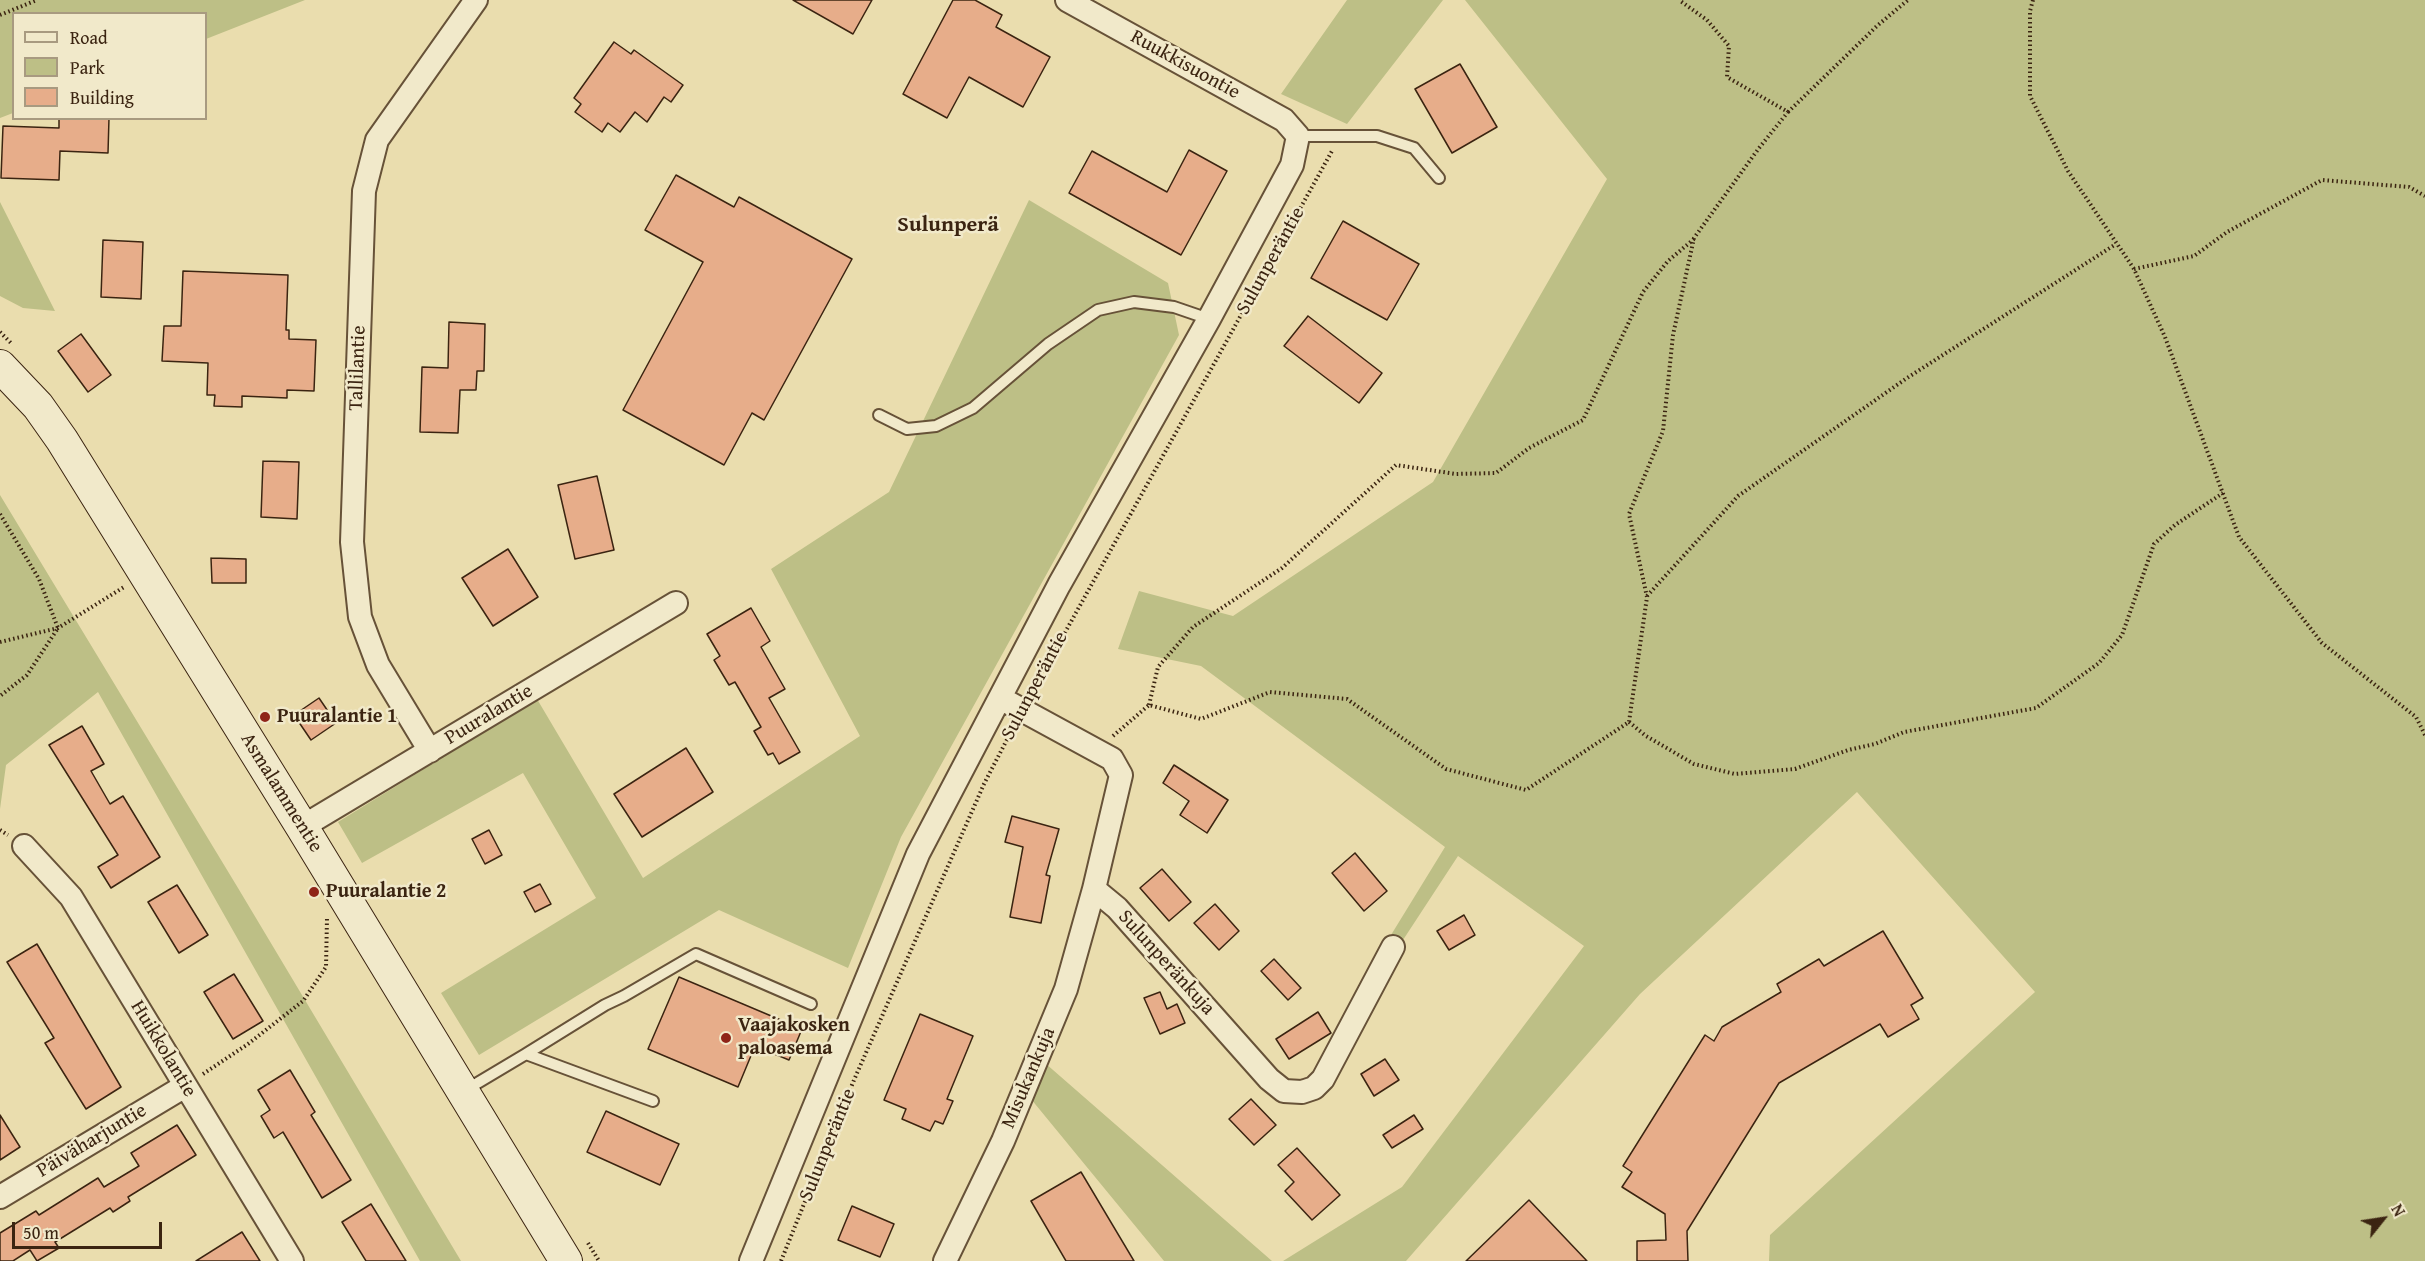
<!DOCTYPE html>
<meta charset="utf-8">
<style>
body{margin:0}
#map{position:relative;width:2425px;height:1261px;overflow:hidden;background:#eaddae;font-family:"Gentium Book Plus",serif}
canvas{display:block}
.legend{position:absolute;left:12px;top:12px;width:195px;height:108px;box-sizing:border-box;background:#f1e9ca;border:2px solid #a89a80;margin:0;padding:8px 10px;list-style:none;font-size:18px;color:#3b2411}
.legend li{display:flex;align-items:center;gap:12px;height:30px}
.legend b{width:30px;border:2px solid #a89a80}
.north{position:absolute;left:2353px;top:1189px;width:60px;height:60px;-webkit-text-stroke:4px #f1e9ca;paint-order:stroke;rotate:60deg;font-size:16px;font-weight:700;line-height:24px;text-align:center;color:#3b2411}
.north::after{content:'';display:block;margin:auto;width:21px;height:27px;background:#3b2411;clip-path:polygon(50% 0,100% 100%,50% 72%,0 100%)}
.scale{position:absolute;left:12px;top:1222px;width:150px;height:27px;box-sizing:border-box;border:3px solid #3b2411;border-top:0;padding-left:8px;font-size:18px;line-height:21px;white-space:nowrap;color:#3b2411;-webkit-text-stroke:4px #f1e9ca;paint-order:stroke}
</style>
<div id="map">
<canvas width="2425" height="1261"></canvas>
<ul class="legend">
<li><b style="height:8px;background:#f1e9ca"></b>Road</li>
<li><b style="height:16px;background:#bdbf86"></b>Park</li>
<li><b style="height:16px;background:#e7ad8a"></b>Building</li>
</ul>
<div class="north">N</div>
<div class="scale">50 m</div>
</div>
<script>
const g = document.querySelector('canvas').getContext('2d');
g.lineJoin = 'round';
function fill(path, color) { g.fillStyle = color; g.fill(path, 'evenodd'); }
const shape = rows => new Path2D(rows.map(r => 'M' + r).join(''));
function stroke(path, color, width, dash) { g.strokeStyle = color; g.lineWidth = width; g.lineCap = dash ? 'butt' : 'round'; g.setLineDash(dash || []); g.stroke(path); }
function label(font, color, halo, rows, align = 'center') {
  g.font = font + ' "Gentium Book Plus",serif'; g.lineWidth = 5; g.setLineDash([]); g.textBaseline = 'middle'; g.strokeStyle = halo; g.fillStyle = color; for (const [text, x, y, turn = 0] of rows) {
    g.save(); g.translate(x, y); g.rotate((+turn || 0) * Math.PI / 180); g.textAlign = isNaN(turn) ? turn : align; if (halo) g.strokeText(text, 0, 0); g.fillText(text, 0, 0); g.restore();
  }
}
fill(shape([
 [0,0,305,0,206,39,206,14,14,14,13,113,0,118],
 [1347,0,1443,0,1347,124,1281,94],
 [1465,0,2425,0,2425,1261,1769,1261,1770,1235,2035,992,1857,792,1640,994,1406,1261,1283,1261,1402,1187,1584,946,1458,856,1403,940,1391,935,1445,847,1201,666,1118,649,1139,591,1233,616,1433,482,1607,179],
 [1029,200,1168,283,1179,335,901,837,848,968,719,910,479,1055,441,993,596,898,523,773,362,863,338,822,537,699,643,878,860,736,771,569,889,492],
 [0,202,55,311,23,308,0,296],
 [0,495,238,888,461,1261,420,1261,98,692,6,765,0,809],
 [1045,1063,1272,1261,1164,1261,1031,1099]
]), '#bdbf86');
const building = shape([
 [793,0,872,0,853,34,793,0],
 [953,0,975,0,1002,15,996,27,1050,57,1023,107,969,77,947,118,903,94,953,0],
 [614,42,631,54,634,50,683,85,671,102,664,97,647,122,635,112,620,132,608,123,602,132,575,112,581,104,574,98,614,42],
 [1460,64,1497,127,1452,153,1415,89,1460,64],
 [59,118,109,118,108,153,60,151,59,180,1,178,3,126,59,128,59,118],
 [1189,150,1227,171,1181,255,1069,193,1092,151,1167,192,1189,150],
 [676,175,734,207,739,197,852,259,764,420,752,413,724,465,623,410,703,262,645,230,676,175],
 [1343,221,1419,264,1387,320,1311,278,1343,221],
 [103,240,143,242,141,299,101,297,103,240],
 [183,271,288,275,286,330,289,330,289,339,316,340,314,391,287,390,287,398,242,396,242,407,214,406,215,395,207,395,208,363,162,361,164,326,181,326,183,271],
 [1308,316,1382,373,1359,403,1284,346,1308,316],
 [449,322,485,324,484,371,477,371,476,390,460,390,458,433,420,432,422,367,448,368,449,322],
 [81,334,111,375,88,392,58,351,81,334],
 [263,461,299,462,297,519,261,517,263,461],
 [597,476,614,550,575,559,558,485,597,476],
 [508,549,538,597,493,626,462,578,508,549],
 [211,558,246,559,246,583,212,583,211,558],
 [751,608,770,641,761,647,785,689,769,698,800,752,779,764,773,753,768,755,754,731,761,727,735,682,729,685,714,660,720,656,707,634,751,608],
 [319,698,336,723,311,740,294,715,319,698],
 [82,726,104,764,91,771,110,804,123,796,160,857,111,888,98,867,118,855,49,745,82,726],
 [686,748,713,792,642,837,614,794,686,748],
 [1174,765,1228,800,1207,833,1180,815,1189,801,1163,783,1174,765],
 [1012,816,1059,829,1046,875,1050,876,1041,923,1010,917,1023,847,1005,842,1012,816],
 [489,830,502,855,485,864,472,839,489,830],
 [1355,853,1387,891,1364,911,1332,873,1355,853],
 [1162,869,1191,902,1169,921,1140,888,1162,869],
 [540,884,551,904,535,912,524,892,540,884],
 [177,885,208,935,179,953,148,902,177,885],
 [1215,904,1239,931,1219,950,1194,923,1215,904],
 [1464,915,1475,935,1449,950,1437,931,1464,915],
 [1883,931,1923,998,1911,1005,1919,1019,1888,1037,1880,1024,1779,1083,1687,1231,1688,1261,1637,1261,1637,1241,1666,1240,1665,1214,1622,1187,1632,1172,1623,1166,1705,1035,1714,1041,1722,1027,1781,992,1777,984,1819,959,1824,966,1883,931],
 [37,944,121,1087,86,1109,45,1043,54,1038,7,962,37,944],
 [1274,959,1301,988,1288,1000,1261,971,1274,959],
 [234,974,263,1021,233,1039,204,992,234,974],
 [679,977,802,1029,789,1060,755,1046,738,1087,648,1049,679,977],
 [1160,992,1167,1009,1177,1004,1185,1023,1160,1034,1144,998,1160,992],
 [1318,1012,1331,1033,1289,1059,1276,1039,1318,1012],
 [920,1014,973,1036,947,1099,953,1101,943,1124,935,1121,930,1131,902,1119,906,1109,884,1100,920,1014],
 [1385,1059,1399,1080,1374,1096,1361,1074,1385,1059],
 [290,1070,315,1112,311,1115,351,1180,322,1198,283,1132,274,1138,261,1116,270,1110,258,1090,290,1070],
 [1251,1099,1276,1125,1254,1145,1229,1119,1251,1099],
 [606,1111,679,1144,660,1185,587,1152,606,1111],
 [0,1115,20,1147,0,1160,0,1115],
 [1414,1115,1423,1129,1392,1148,1383,1135,1414,1115],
 [177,1125,196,1155,128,1197,130,1201,113,1212,110,1208,55,1242,59,1248,37,1261,30,1250,13,1261,0,1261,0,1233,36,1211,39,1215,98,1178,104,1187,139,1166,131,1153,177,1125],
 [1297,1148,1340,1195,1312,1220,1285,1191,1294,1182,1278,1165,1297,1148],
 [1081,1172,1134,1261,1066,1261,1031,1201,1081,1172],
 [1529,1200,1587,1261,1466,1261,1529,1200],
 [371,1204,406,1261,366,1261,342,1222,371,1204],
 [852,1206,894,1224,880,1257,838,1240,852,1206],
 [242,1232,260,1261,196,1261,242,1232]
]);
fill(building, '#e7ad8a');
stroke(building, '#3b2411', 1.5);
const lane = shape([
 [1298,136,1377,136,1414,148,1439,178],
 [879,415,907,429,936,426,973,408,1048,344,1098,310,1134,302,1174,307,1209,319],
 [526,1054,605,1005,624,996,696,954,811,1004],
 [464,1091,526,1054,653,1101]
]);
const street = shape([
 [1000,698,1112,759,1121,775,1094,889,1117,908,1269,1079,1284,1091,1302,1092,1314,1088,1323,1079,1393,947],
 [430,751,378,665,360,617,352,542,364,191,377,140,476,0],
 [302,827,676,603],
 [24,846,71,897,292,1261],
 [0,1197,185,1086],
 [751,1261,918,854,1059,585,1209,319,1292,165,1298,136,1284,120,1067,0],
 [945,1261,1003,1141,1066,989,1094,889]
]);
const secondary = shape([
 [0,366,38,406,62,440,302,827,566,1261]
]);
stroke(lane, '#675238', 14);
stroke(street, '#675238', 26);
stroke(secondary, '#3b2411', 34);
stroke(shape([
 [2033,0,2030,11,2030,96,2068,171,2134,269,2165,337,2239,537,2322,643,2416,717,2425,735],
 [0,15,37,0],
 [1788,112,1878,25,1908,0],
 [2134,269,2194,256,2227,232,2322,180,2409,187,2425,196],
 [0,332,12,344],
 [0,514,39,579,58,628,27,675,0,696],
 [1647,596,1738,496,1907,378,2116,244],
 [0,642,58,628,124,587],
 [1032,692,1332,151],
 [1149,705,1158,667,1193,627,1282,568,1396,465,1456,474,1496,473,1529,448,1583,420,1643,292,1668,261,1694,239],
 [1629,722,1646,736,1694,764,1735,774,1795,769,1848,750,1875,744,1904,732,2036,708,2099,663,2122,635,2154,544,2175,525,2223,493],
 [1113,736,1149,705,1201,719,1270,692,1347,699,1446,769,1526,790,1629,722,1647,597,1629,514,1663,431,1673,335,1694,238,1759,148,1788,112,1727,77,1729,46,1707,20,1679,0],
 [0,830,8,835],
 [203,1074,248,1044,303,1001,326,967,327,918],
 [588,1243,599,1261],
 [781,1261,854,1080,984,784,1013,728]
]), '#3b2411', 4, [1.5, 3]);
stroke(lane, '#f1e9ca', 10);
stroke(street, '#f1e9ca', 22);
stroke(secondary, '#f1e9ca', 32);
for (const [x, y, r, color] of [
 [265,717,6,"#8f2418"],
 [314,892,6,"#8f2418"],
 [726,1038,6,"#8f2418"]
]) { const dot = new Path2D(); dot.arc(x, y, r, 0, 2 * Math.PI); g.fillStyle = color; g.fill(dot); stroke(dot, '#f1e9ca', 2); }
label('20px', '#3b2411', '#f1e9ca', [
 ["Ruukkisuontie",1185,65,29],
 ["Sulunperäntie",1271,261,-61],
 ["Tallilantie",358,368,-88],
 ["Sulunperäntie",1035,686,-62],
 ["Puuralantie",489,715,-31],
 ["Asmalammentie",281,793,58],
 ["Sulunperänkuja",1166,963,48],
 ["Huikkolantie",163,1049,59],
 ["Misukankuja",1029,1078,-67],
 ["Päiväharjuntie",92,1141,-31],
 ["Sulunperäntie",828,1145,-68]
]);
label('bold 20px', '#3b2411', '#f1e9ca', [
 ["Puuralantie 1",277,717],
 ["Puuralantie 2",326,892],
 ["Vaajakosken",738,1026],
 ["paloasema",738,1049]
], 'left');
label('bold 22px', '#3b2411', '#f1e9ca', [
 ["Sulunperä",948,225]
]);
</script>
